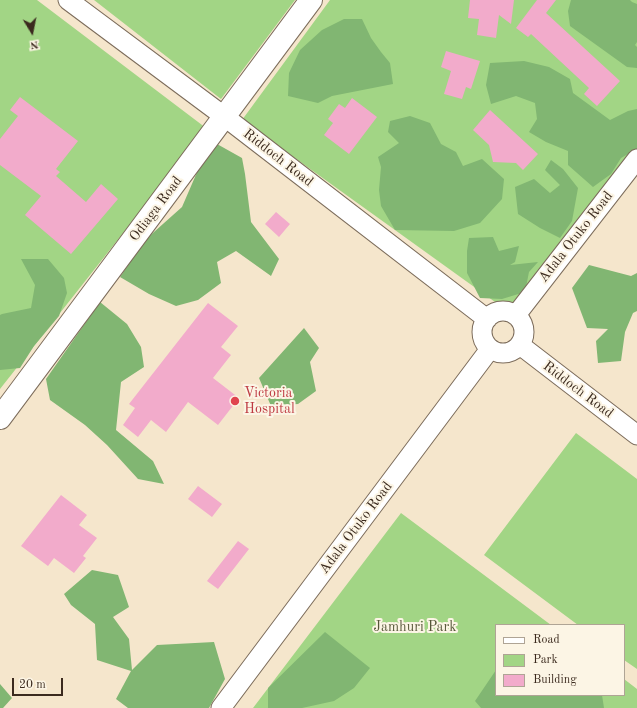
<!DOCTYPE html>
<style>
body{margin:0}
#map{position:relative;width:637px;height:708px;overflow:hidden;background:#f5e6cc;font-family:"Old Standard TT",serif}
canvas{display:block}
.legend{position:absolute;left:495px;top:624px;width:130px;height:72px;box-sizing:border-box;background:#fcf5e5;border:1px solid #afa495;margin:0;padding:5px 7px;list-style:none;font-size:12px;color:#3b2a1e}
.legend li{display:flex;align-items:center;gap:8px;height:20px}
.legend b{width:20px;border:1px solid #afa495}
.north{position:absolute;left:12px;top:12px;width:40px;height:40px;-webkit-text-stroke:3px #fcf5e5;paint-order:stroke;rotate:170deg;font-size:11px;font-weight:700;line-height:16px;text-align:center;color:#3b2a1e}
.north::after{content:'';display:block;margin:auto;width:14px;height:18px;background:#3b2a1e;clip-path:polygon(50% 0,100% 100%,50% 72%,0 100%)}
.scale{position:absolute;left:12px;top:678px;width:51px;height:18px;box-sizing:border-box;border:2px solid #3b2a1e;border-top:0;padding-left:5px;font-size:12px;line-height:14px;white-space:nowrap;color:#3b2a1e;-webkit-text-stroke:3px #fcf5e5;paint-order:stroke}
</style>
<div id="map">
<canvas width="637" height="708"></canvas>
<ul class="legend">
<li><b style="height:5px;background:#fff"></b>Road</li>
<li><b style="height:11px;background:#a2d585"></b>Park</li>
<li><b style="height:11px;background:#f2abcb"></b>Building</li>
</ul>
<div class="north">N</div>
<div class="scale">20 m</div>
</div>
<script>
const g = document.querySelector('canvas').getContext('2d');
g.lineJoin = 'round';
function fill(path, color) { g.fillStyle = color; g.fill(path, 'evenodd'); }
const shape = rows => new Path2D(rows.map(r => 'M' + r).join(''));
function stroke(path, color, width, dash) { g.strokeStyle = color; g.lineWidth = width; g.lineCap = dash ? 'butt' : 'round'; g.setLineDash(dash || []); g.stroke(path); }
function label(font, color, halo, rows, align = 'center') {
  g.font = font + ' "Old Standard TT",serif'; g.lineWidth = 4; g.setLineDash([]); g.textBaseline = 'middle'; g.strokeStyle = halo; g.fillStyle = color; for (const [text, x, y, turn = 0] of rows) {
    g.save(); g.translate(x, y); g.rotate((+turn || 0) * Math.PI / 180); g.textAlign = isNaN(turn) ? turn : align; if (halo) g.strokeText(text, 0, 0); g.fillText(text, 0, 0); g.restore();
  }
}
fill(shape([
 [0,0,37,0,206,128,0,389],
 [94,0,295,0,221,99],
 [330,0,637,0,637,151,509,312,242,120],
 [576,433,637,479,637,669,624,660,624,625,578,625,484,555],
 [401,513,551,625,496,625,496,695,624,695,624,679,637,689,637,708,253,708]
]), '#a2d585');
fill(shape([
 [571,0,630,0,632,2,637,4,637,42,635,45,637,47,637,68,627,67,570,26,568,11],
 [344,19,362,19,371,38,381,52,390,63,393,84,332,96,318,103,288,96,289,73,300,50,322,30],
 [524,61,549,67,570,79,573,93,610,120,628,111,637,109,637,149,621,158,611,174,593,187,568,165,568,151,546,142,529,132,537,119,535,103,516,96,491,104,486,85,490,63],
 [410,116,430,123,441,144,456,152,463,166,482,159,504,179,502,199,480,223,454,231,395,230,381,206,379,190,381,167,378,157,399,143,388,132,390,121],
 [217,144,242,158,245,174,251,222,279,259,271,276,236,251,217,262,221,283,198,300,176,306,149,294,120,277,145,240,182,207,198,170],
 [551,160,563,169,578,188,572,221,560,238,540,228,518,214,515,187,534,179,550,193,560,185,545,170],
 [493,237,499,251,519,246,515,262,510,265,538,262,529,272,525,292,502,299,480,298,467,273,467,251,469,238],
 [21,259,48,259,64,278,67,293,59,316,34,346,20,368,0,370,0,315,2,314,31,308,35,285],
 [589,265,631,276,637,273,637,311,633,313,625,332,621,361,598,363,596,341,608,329,587,328,572,288],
 [100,302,127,324,141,347,144,367,121,382,116,430,153,461,164,484,138,479,107,445,85,425,50,400,46,379],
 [304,328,319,348,310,362,316,391,298,404,271,406,259,378],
 [92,570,118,575,129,607,113,617,129,639,132,670,157,645,214,642,225,679,209,708,128,708,116,699,131,671,97,660,95,624,71,605,64,594],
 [325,632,370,668,354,688,334,701,302,708,268,708,268,688],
 [496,670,496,695,602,695,604,708,481,708,475,701],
 [0,684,12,698,3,708,0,708]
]), '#81b672');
fill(shape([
 [470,0,514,0,511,24,499,15,496,38,477,35,479,19,468,18],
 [537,0,556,0,546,13,620,81,597,106,584,94,589,88,531,34,528,37,516,28],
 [446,51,480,61,471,89,466,87,462,99,444,94,451,71,441,67],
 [20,97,78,141,56,169,60,172,56,176,86,202,101,184,118,199,71,254,25,215,41,196,0,165,0,139,18,116,10,110],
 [352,98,377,117,349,154,324,135,333,123,328,119,339,104,345,108],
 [490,110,538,154,523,170,516,163,493,162,489,145,473,130],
 [276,212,290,224,279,237,265,224],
 [208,303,238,326,221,347,231,355,213,378,239,398,218,425,188,402,166,432,151,420,138,437,123,425,135,408,129,404],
 [198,486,222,504,212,517,188,499],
 [61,495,87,515,79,525,97,538,83,556,86,558,74,573,54,558,48,566,21,546],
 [238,541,249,549,218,589,207,581]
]), '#f2abcb');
const minor = shape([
 [68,0,225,117,487,319],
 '482 332a21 21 0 1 1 42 0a21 21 0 1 1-42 0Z',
 [516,315,637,159],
 [520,345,637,435],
 [221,708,490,349]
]);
const major = shape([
 [0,418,311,0]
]);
stroke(minor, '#7c6c5b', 21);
stroke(major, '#7c6c5b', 24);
stroke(minor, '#fff', 19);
stroke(major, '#fff', 22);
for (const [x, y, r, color] of [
 [235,401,5,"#e0444e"]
]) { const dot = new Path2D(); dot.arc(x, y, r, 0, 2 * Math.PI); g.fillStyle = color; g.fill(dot); stroke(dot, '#fcf5e5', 1.5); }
label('14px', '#3b2a1e', '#fcf5e5', [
 ["Riddoch Road",278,158,38],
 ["Odiaga Road",156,209,-53],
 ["Adala Otuko Road",576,237,-52],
 ["Riddoch Road",578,390,37],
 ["Adala Otuko Road",356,528,-53]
]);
label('14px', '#be3a42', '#fcf5e5', [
 ["Victoria",244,393],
 ["Hospital",244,409]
], 'left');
label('14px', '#555538', '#fcf5e5', [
 ["Jamhuri Park",415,627]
]);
</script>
